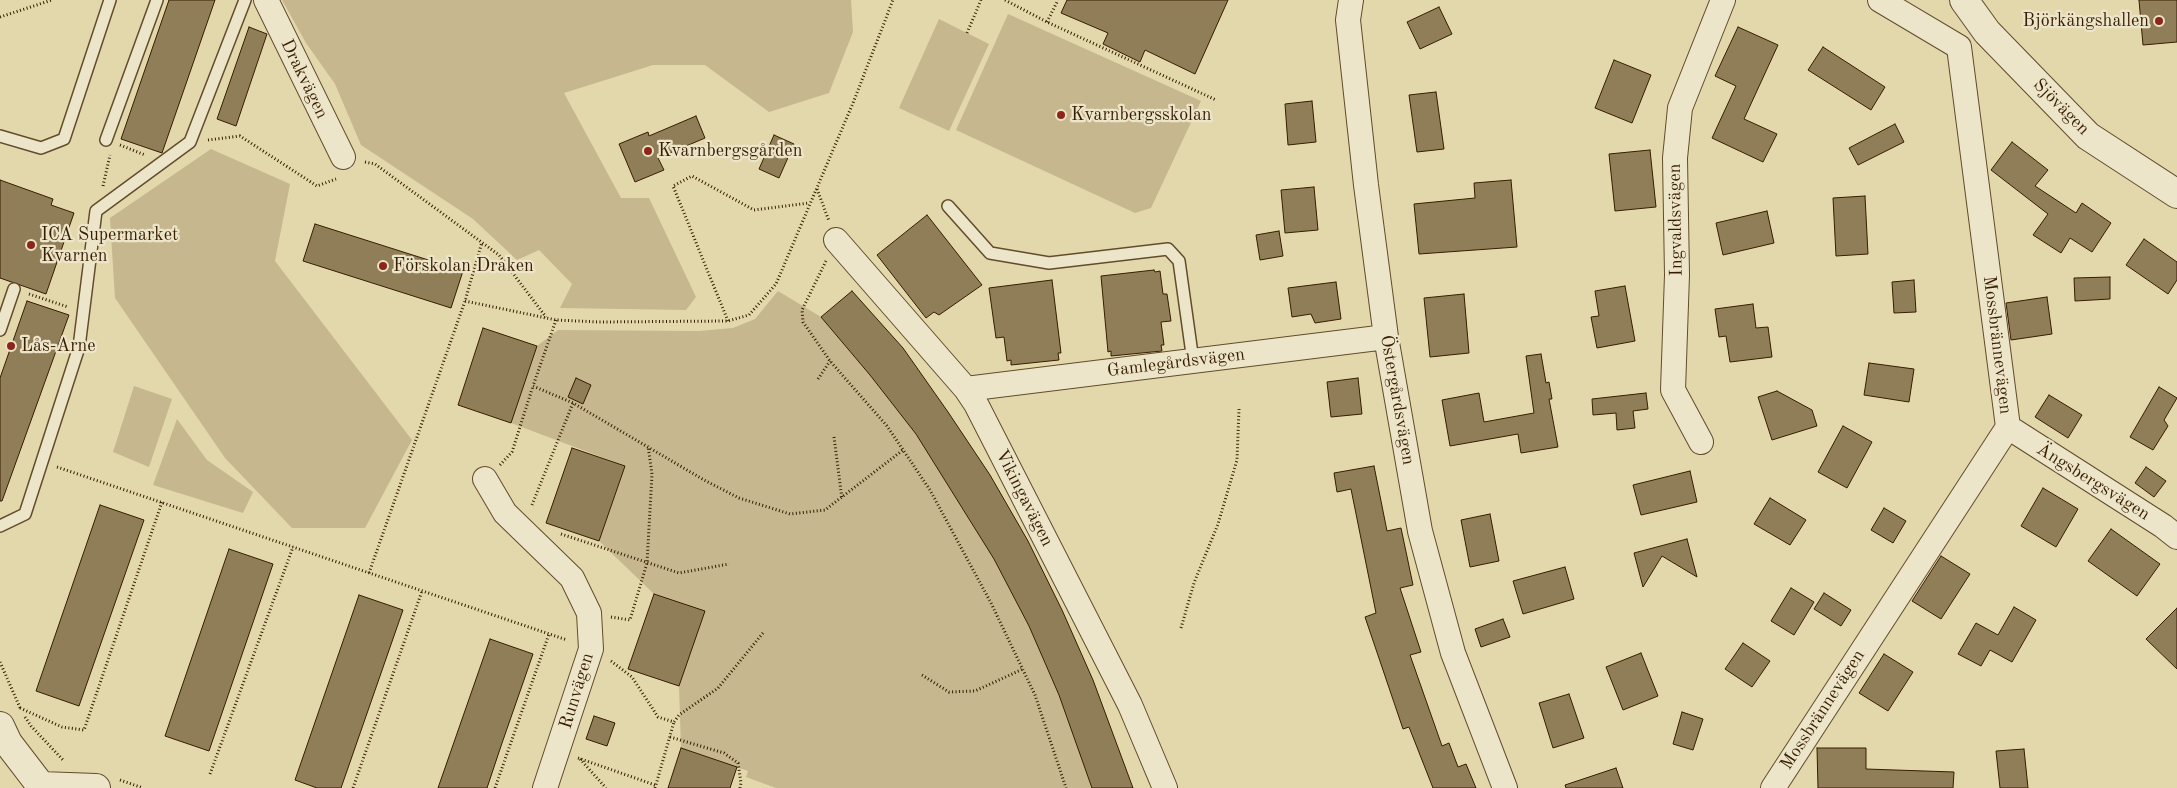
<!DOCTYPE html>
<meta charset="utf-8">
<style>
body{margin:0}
canvas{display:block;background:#e3d7ac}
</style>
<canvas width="2177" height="788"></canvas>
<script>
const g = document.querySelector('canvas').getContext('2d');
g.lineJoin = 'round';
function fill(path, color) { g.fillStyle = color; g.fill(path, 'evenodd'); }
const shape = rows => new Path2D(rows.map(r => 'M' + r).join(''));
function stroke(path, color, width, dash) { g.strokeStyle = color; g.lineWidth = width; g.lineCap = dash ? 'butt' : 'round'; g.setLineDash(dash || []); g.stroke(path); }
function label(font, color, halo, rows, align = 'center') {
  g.font = font + ' "Old Standard TT",serif'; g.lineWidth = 4.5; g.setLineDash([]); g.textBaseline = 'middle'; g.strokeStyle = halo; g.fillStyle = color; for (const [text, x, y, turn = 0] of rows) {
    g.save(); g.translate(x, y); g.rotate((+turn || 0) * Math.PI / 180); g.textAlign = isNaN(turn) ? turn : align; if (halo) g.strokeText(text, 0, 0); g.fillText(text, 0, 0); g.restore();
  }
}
fill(shape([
 [282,0,851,0,853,32,829,93,769,112,705,65,653,65,564,93,621,198,649,198,696,297,686,310,560,308,572,284,539,250,517,260,473,219,361,145,335,84,306,43],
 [1008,14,1201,101,1151,208,1135,213,956,130],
 [939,19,989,44,949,131,899,108],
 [211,149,290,184,275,261,412,440,365,528,292,528,225,458,115,298,110,218],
 [778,291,821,317,870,375,916,434,994,559,1029,626,1059,695,1092,788,776,788,746,777,748,771,681,748,679,686,704,611,654,594,599,541,625,466,511,423,537,346,558,330,699,331,733,328,755,319],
 [134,386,172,399,149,467,113,452],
 [177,419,207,460,253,492,243,513,153,485]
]), '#c6b78f');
const building = shape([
 [169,0,215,0,162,153,121,139,169,0],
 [1067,0,1228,0,1195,74,1145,50,1140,62,1103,44,1108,33,1061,13,1067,0],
 [2139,0,2177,0,2177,42,2143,45,2139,0],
 [1439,7,1452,34,1420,49,1407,22,1439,7],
 [249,27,267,34,236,126,217,119,249,27],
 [1738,27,1778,45,1744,119,1777,134,1763,162,1712,138,1736,86,1715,76,1738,27],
 [1823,47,1885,87,1871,110,1808,70,1823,47],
 [1614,60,1651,75,1632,123,1595,108,1614,60],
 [1436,92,1444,149,1417,152,1409,95,1436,92],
 [1312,101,1316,142,1288,145,1285,104,1312,101],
 [696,116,705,138,658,158,664,170,635,182,619,144,648,132,649,136,696,116],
 [1895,124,1904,142,1858,165,1849,148,1895,124],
 [774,135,794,144,779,178,759,169,774,135],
 [2012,142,2048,170,2035,186,2076,213,2082,203,2111,223,2092,252,2070,238,2061,253,2033,235,2048,214,1991,170,2012,142],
 [1650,150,1656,207,1615,211,1609,154,1650,150],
 [0,180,53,199,51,205,74,213,46,294,0,278,0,180],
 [1511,180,1517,247,1419,254,1414,204,1475,198,1474,183,1511,180],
 [1314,187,1318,230,1285,233,1281,190,1314,187],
 [1865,196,1868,254,1836,256,1833,198,1865,196],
 [1767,211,1774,243,1723,255,1716,223,1767,211],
 [927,215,982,285,939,315,934,312,926,318,877,255,927,215],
 [315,224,463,271,451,308,303,261,315,224],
 [1279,231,1283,256,1260,260,1256,235,1279,231],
 [2144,239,2177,262,2177,280,2168,294,2126,265,2144,239],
 [1154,270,1155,272,1160,271,1163,294,1167,294,1171,321,1161,322,1164,345,1161,345,1162,351,1111,356,1111,351,1108,352,1101,276,1154,270],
 [2110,277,2110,299,2075,301,2074,278,2110,277],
 [1052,280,1061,353,1058,353,1059,360,1011,365,1011,360,1007,361,1004,337,996,338,989,288,1052,280],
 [1914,280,1916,312,1894,313,1892,282,1914,280],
 [1336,282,1341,319,1315,323,1311,314,1292,317,1288,288,1336,282],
 [1625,286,1635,341,1597,348,1591,317,1599,316,1595,291,1625,286],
 [852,291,903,348,948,412,990,475,1028,541,1062,610,1093,680,1133,788,1092,788,1059,695,1029,626,994,559,916,434,870,375,821,317,852,291],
 [1464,294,1469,353,1430,357,1424,298,1464,294],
 [2047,297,2052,334,2011,340,2006,303,2047,297],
 [27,301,69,315,2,501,0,501,0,378,27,301],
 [1753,304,1756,328,1768,327,1772,357,1730,362,1726,336,1719,337,1715,309,1753,304],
 [483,328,537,346,511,423,458,405,483,328],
 [1541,354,1546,383,1549,382,1552,399,1549,399,1558,447,1521,453,1518,434,1450,446,1442,400,1479,393,1484,422,1534,413,1526,356,1541,354],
 [1869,363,1914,369,1909,402,1864,395,1869,363],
 [576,378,591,385,583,404,568,397,576,378],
 [1358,378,1362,414,1331,417,1327,382,1358,378],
 [2159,387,2177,398,2164,420,2168,426,2153,450,2130,437,2159,387],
 [1777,391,1812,410,1817,426,1772,440,1758,397,1777,391],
 [1646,393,1648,409,1633,411,1635,428,1617,430,1616,413,1593,415,1592,399,1646,393],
 [2049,395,2082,415,2068,438,2035,417,2049,395],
 [1843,426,1872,442,1847,488,1818,472,1843,426],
 [572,448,625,466,599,541,546,523,572,448],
 [1374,466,1387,531,1401,528,1413,585,1400,588,1421,652,1410,655,1442,746,1449,743,1458,767,1466,764,1476,788,1433,788,1409,727,1403,729,1365,617,1376,613,1351,489,1337,492,1334,473,1374,466],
 [2146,467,2166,481,2154,497,2135,483,2146,467],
 [1690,471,1697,502,1641,515,1633,485,1690,471],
 [2043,488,2078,509,2056,547,2021,526,2043,488],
 [1770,498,1806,520,1790,545,1754,524,1770,498],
 [100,505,144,520,79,706,36,691,100,505],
 [1884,508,1906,521,1893,543,1871,530,1884,508],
 [1490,514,1499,561,1470,567,1461,520,1490,514],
 [2111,529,2160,564,2137,596,2088,561,2111,529],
 [1687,539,1697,577,1662,556,1643,587,1634,553,1687,539],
 [229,549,273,564,209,751,165,736,229,549],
 [1941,556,1970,574,1941,619,1912,601,1941,556],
 [1565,567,1574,599,1523,614,1513,581,1565,567],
 [1791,588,1814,602,1794,635,1771,621,1791,588],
 [1824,593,1851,610,1841,626,1814,609,1824,593],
 [654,594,705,611,679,686,628,669,654,594],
 [359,595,403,610,341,788,317,788,295,780,359,595],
 [2014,607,2036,620,2012,662,1990,650,1981,666,1958,654,1976,623,1998,635,2014,607],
 [2177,608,2177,669,2146,639,2177,608],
 [1503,619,1510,637,1481,647,1475,629,1503,619],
 [490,639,533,654,501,746,487,788,438,788,490,639],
 [1743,643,1770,661,1752,687,1725,669,1743,643],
 [1641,653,1658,696,1623,710,1606,667,1641,653],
 [1884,654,1913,672,1888,711,1859,693,1884,654],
 [1569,694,1584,738,1553,748,1539,703,1569,694],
 [1682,712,1703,719,1693,750,1673,744,1682,712],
 [594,716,615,723,607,746,586,739,594,716],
 [681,748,737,767,730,788,668,788,681,748],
 [1817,748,1866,748,1866,769,1954,772,1953,788,1818,788,1817,748],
 [2024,749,2028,788,2000,788,1996,751,2024,749],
 [1616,768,1623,788,1566,788,1565,785,1616,768]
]);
fill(building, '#907e59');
stroke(building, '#371d00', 1);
const service = shape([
 [0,136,41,148,64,139,110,0],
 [106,140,157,0],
 [948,206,990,253,1049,263,1168,249,1179,261,1193,361],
 [0,330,14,289],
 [0,526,25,514,79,347,96,211,190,142,245,0]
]);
const minor = shape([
 [266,0,343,157],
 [1351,0,1348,20,1366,185,1386,337,1420,531,1453,653,1505,788],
 [836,240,966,389,976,404,1130,705,1165,788],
 [966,389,1386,337],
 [2008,427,2163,526,2177,537],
 [1701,442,1673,390,1677,275,1675,158,1680,108,1723,0],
 [485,479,505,513,572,578,589,613,591,649,545,788],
 [1773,788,2008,427,1959,47,1880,0]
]);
const tertiary = shape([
 [1964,0,1987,32,2088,136,2177,194],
 [0,726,8,743,41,786,96,788]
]);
stroke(service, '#624c2b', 14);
stroke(minor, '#624c2b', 26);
stroke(tertiary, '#624c2b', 30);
stroke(shape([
 [1005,0,1047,22,1216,100],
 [0,17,52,0],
 [1047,22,1058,0],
 [967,33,981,0],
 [208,140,240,136,317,186,336,179],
 [120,145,145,155],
 [365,162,375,164,499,255,546,317],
 [103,186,110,155],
 [817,189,829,221],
 [826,261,802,310,803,322,830,361,887,426,930,490,991,603,1035,695,1066,788],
 [29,294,68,307],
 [465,301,556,320,599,322,728,321,749,315,776,284,853,103,893,0],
 [556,320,533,386,573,403,704,480,739,498,790,514,825,510,903,450],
 [728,321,673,186,692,176,754,210,809,203],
 [818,379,830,361],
 [834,437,842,499],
 [500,465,512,452,533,386],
 [57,467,567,640],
 [532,505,573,403],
 [561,534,679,573,729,564],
 [369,573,465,301,482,242],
 [611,617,630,620,647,563,652,474,648,446],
 [1181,628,1194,583,1218,524,1237,460,1239,409],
 [611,661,632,677,658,717,674,722,679,715,718,688,763,633],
 [0,662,21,710],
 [922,675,949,692,975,691,1023,669],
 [20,708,62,727,84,730,162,502],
 [25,717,31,726,64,761],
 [670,737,724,753,738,763,741,783,740,788],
 [578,758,655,785],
 [580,759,606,788],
 [210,774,293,547],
 [120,780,143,788],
 [353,788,422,591],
 [495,788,549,634],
 [655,788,674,722]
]), '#371d00', 3, [1, 2.5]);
stroke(service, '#ede5c9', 11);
stroke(minor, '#ede5c9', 24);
stroke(tertiary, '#ede5c9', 28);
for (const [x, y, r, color] of [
 [2159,21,5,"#8f2418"],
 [1061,115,5,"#8f2418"],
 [648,151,5,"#8f2418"],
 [31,245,5,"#8f2418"],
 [383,266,5,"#8f2418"],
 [11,346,5,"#8f2418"]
]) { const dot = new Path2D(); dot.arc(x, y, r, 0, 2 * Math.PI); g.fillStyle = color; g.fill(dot); stroke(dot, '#ede5c9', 2); }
label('18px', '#371d00', '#ede5c9', [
 ["Björkängshallen",2149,21,"right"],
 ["Kvarnbergsskolan",1071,115],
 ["Kvarnbergsgården",658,151],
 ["ICA Supermarket",41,235],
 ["Kvarnen",41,256],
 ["Förskolan Draken",393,266],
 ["Lås-Arne",21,346]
], 'left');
label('18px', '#371d00', '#ede5c9', [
 ["Drakvägen",304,79,64],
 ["Sjövägen",2061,107,45],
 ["Ingvaldsvägen",1676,220,-91],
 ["Mossbrännevägen",1997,345,83],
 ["Gamlegårdsvägen",1176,363,-7],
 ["Östergårdsvägen",1397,400,80],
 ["Ängsbergsvägen",2093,482,32],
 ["Vikingavägen",1024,498,63],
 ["Runvägen",577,691,-73],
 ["Mossbrännevägen",1823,710,-57]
]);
</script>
